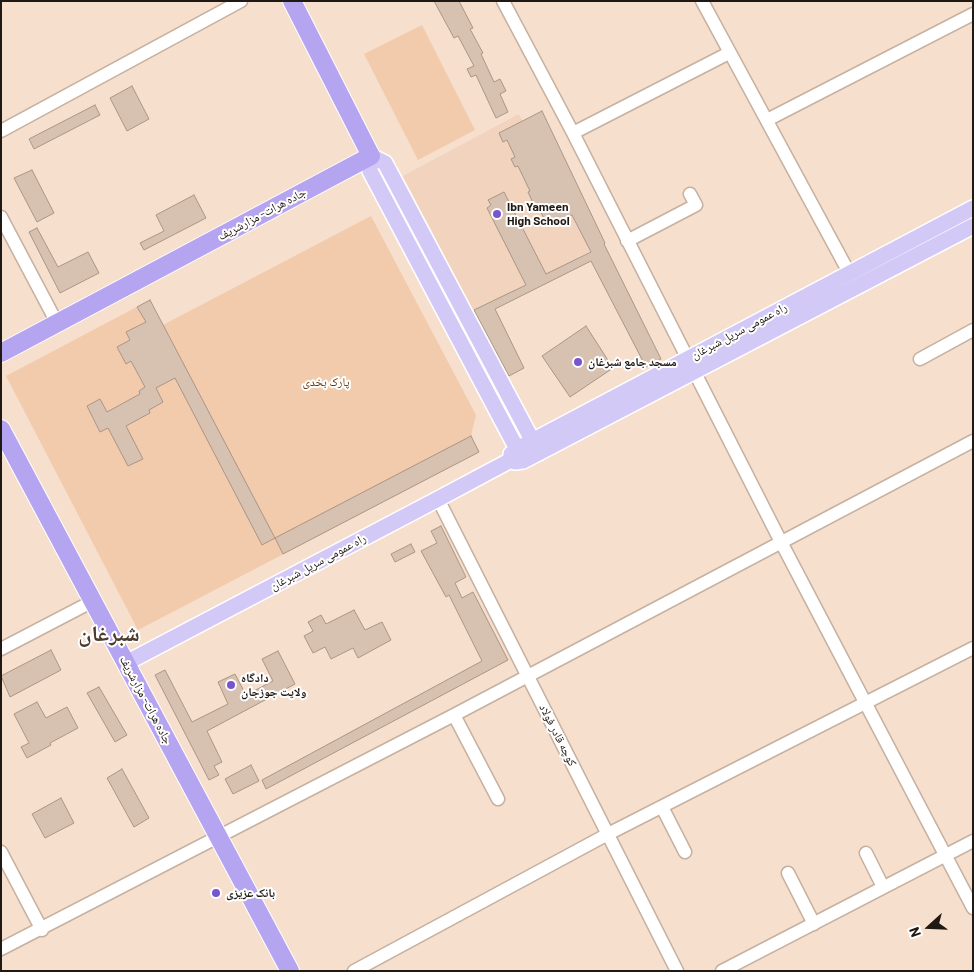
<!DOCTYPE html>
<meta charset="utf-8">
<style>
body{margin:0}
#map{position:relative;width:974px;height:972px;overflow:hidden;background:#f7dfce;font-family:Barlow,sans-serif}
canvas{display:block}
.frame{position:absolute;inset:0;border:2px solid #201812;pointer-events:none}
.north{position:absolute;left:904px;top:902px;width:50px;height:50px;-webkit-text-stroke:4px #fff;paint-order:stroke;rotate:250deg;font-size:14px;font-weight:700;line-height:20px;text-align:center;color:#201812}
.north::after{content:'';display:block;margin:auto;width:18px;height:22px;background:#201812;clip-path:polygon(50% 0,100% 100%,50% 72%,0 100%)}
</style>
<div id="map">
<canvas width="974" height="972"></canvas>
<div class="frame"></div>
<div class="north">N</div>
</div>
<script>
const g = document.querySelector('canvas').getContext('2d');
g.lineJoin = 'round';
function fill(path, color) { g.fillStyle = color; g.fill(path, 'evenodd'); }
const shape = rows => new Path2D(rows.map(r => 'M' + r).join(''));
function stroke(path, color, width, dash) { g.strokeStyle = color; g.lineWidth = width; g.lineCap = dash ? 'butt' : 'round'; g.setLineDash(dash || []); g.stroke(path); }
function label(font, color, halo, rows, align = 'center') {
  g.font = font + ' Barlow,"Noto Naskh Arabic",sans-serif'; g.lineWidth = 4; g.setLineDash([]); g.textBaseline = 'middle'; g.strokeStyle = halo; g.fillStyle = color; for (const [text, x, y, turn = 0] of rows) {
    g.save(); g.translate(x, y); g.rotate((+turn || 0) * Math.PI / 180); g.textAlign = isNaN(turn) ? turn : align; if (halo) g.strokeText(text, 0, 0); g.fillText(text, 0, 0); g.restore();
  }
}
fill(shape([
 [519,114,591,251,474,312,403,176]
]), '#f1d3be');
fill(shape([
 [422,25,475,130,418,160,364,54],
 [371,216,476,415,471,436,479,452,138,630,6,376,150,300,163,325]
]), '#f2caac');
const building = shape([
 [434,1,459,1,473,28,470,29,483,53,481,54,494,82,500,79,506,91,500,94,508,112,496,118,476,75,471,77,467,69,474,66,458,36,454,38,434,1],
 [132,86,149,119,127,131,110,98,132,86],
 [95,105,100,115,34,149,29,139,95,105],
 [542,111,605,243,604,244,661,359,646,367,591,261,495,309,524,368,509,376,474,310,526,285,487,208,491,205,488,200,504,192,546,274,591,252,572,215,548,227,538,206,535,207,528,192,530,191,518,166,515,167,511,159,515,157,507,140,503,142,499,133,542,111],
 [32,170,54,213,37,222,14,178,32,170],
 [194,195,206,218,144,250,140,243,164,231,156,215,194,195],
 [37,228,58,267,88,252,99,273,60,293,29,232,37,228],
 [150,300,275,538,262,545,175,378,156,388,163,402,149,410,150,413,126,426,143,459,128,466,108,428,100,432,87,406,100,399,107,412,140,394,139,391,145,387,131,361,126,364,117,347,130,340,126,332,146,322,137,307,150,300],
 [586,326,613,368,570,397,542,356,586,326],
 [471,436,479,452,283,554,275,538,471,436],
 [441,526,466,577,455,583,462,598,473,592,508,660,266,789,262,780,482,661,449,595,446,597,421,551,437,543,431,531,441,526],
 [411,544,415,552,395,562,391,554,411,544],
 [354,610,365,630,382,622,391,640,358,658,353,648,331,659,325,647,313,653,304,636,313,631,308,622,321,615,326,624,354,610],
 [51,650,61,670,10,697,1,676,51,650],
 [278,651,295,684,207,731,222,762,214,766,219,775,209,780,155,675,165,670,192,722,228,704,218,682,235,674,246,695,273,681,262,659,278,651],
 [99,687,127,735,115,742,87,693,99,687],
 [37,702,46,718,67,707,78,728,50,743,51,745,27,758,21,747,29,743,14,714,37,702],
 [251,765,259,781,233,794,225,779,251,765],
 [122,769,149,818,134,827,107,778,122,769],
 [61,798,74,823,45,838,32,814,61,798]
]);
fill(building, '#d7c1b0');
stroke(building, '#ab9585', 1);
const minor = shape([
 [503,1,573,133,781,542,973,908],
 [702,1,853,280],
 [767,120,973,14],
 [1,131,241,1],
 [573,133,729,53],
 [1,217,57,323],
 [627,241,696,205,690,194],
 [920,359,973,330],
 [438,499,677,971],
 [1,649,93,601],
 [454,715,498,799],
 [662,807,685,852],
 [1,852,42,930],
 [866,853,883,887],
 [788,873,814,924],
 [1,949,454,715,973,441],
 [354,971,608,834,973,648],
 [722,971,973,841]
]);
const major = shape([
 [517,449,370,171,371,156,385,163,539,453],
 [511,460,515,462,523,461,973,226],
 [126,663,438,499,511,460,511,454,517,449,973,208]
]);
const highway = shape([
 [1,353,371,156,292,1],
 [1,429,290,971]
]);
stroke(minor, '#c6b09f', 15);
stroke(major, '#fff', 18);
stroke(highway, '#fff', 20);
stroke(minor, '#fff', 12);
stroke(major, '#d3c9f7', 15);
stroke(highway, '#b5a5f1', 18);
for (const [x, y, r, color] of [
 [497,214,5,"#7854cd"],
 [578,362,5,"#7854cd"],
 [231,685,5,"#7854cd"],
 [216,893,5,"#7854cd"]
]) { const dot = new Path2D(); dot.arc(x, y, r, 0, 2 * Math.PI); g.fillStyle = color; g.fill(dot); stroke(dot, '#fff', 2); }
label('bold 12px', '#201812', '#fff', [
 ["Ibn Yameen",507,207],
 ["High School",507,221],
 ["مسجد جامع شبرغان",588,362],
 ["دادگاه",241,678],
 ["ولایت جوزجان",241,692],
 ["بانک عزیزی",226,893]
], 'left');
label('12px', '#201812', '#fff', [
 ["جاده هرات- مزارشریف",262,214,-28],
 ["راه عمومی سرپل شبرغان",739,331,-28],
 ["راه عمومی سرپل شبرغان",318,562,-28],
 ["جاده هرات- مزارشریف",146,700,62],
 ["کوچه قادر فولاد",558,735,63]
]);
label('12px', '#683703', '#fff', [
 ["پارک بخدی",326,382]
]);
label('bold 22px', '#4e3b2d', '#fff', [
 ["شبرغان",109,634]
]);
</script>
